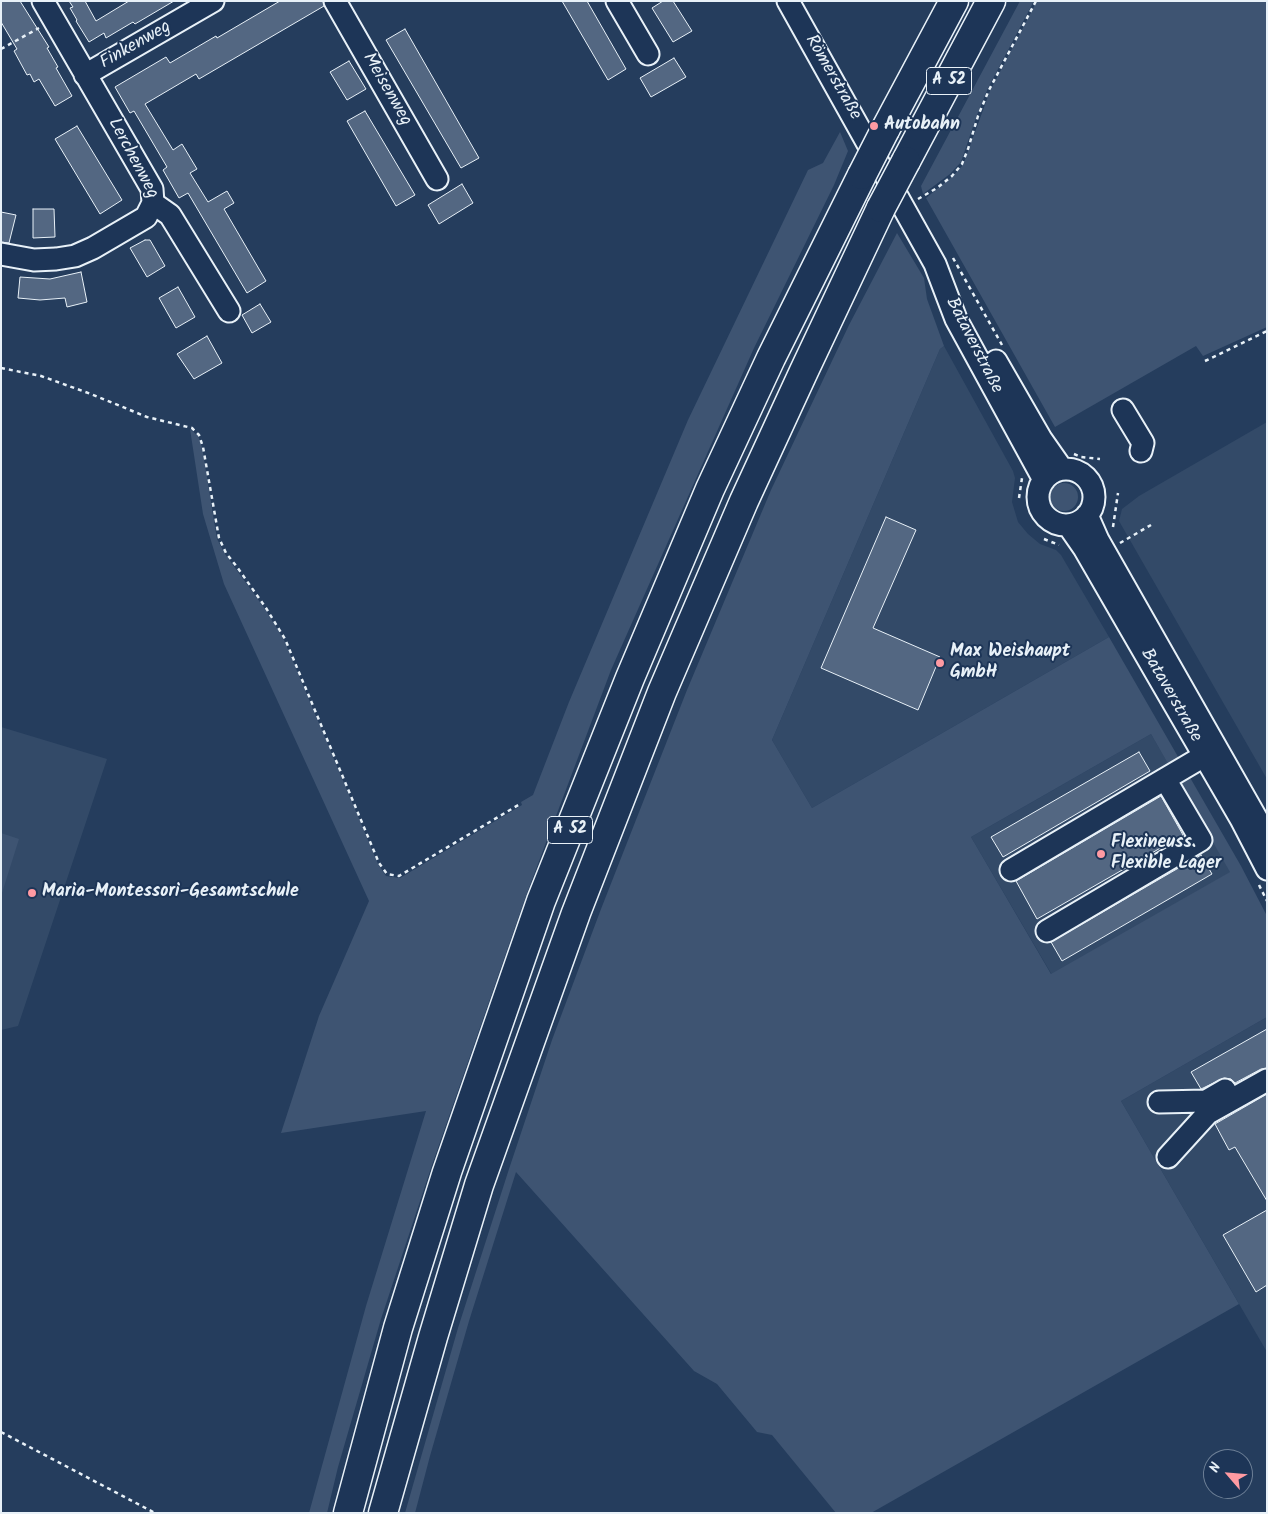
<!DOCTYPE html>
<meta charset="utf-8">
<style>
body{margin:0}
#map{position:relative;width:1268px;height:1514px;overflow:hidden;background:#253d5d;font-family:Kalam,sans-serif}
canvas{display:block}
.frame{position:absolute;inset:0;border:2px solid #e8f1f8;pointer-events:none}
.north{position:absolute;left:1203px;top:1449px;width:50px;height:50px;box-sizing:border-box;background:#1d3557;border:1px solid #6e8097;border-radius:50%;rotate:297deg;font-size:14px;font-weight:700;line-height:20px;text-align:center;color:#e8f1f8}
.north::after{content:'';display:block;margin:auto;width:18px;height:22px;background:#ff9aa2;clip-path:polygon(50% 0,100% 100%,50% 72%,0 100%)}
</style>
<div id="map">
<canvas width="1268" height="1514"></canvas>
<div class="frame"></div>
<div class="north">N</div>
</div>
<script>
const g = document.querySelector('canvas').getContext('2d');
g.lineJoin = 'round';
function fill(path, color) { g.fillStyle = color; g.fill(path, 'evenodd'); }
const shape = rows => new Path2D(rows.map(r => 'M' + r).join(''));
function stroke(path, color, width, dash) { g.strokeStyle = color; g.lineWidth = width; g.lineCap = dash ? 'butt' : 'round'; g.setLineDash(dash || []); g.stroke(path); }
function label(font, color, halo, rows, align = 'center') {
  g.font = font + ' Kalam,sans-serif'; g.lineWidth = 4; g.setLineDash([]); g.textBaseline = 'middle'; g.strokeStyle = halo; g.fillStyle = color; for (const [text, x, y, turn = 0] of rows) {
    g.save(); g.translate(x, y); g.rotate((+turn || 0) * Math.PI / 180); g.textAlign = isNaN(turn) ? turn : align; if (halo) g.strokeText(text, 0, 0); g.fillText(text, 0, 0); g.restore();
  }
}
fill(shape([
 [944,346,1013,471,1015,478,1012,502,1018,522,1028,534,1040,544,1056,550,1061,555,1109,637,812,808,772,740,940,349],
 [1267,422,1267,779,1119,521,1122,509,1139,496],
 [1,727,107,759,18,1026,1,1030],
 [1151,734,1231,872,1052,975,971,837],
 [1267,1017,1267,1352,1121,1101]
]), '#334a68');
fill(shape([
 [1020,1,1034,1,988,88,977,115,961,162,950,174,923,194,921,186],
 [1037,1,1267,1,1267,327,1203,356,1196,346,1055,427,926,198,953,176,963,165,990,91],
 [840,132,848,151,834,185,754,348,611,670,527,893,432,1165,381,1319,338,1467,327,1513,309,1513,366,1306,426,1111,281,1133,319,1016,369,901,224,584,203,514,190,429,198,436,202,447,217,539,225,554,265,609,284,640,378,864,386,876,400,878,522,805,521,802,533,795,569,702,688,420,808,170,823,163],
 [897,233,924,278,927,299,944,346,940,349,772,740,812,808,1109,637,1241,866,1267,916,1267,1017,1121,1101,1239,1304,871,1513,836,1513,772,1435,757,1432,717,1384,694,1371,516,1172,469,1321,430,1456,415,1513,405,1513,458,1328,509,1169,552,1040,601,909,687,690,771,490,849,325],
 [1151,734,1230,872,1051,974,971,837],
 '1050 497a14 14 0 1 1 28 0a14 14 0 1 1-28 0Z',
 [1,833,19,839,1,896]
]), '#3e5472');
const building = shape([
 [1,1,20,1,49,47,47,48,58,67,56,68,72,96,55,106,39,79,34,82,30,74,27,75,14,51,17,49,1,22,1,1],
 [69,1,85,1,96,21,129,1,174,1,135,24,133,22,106,38,104,33,89,42,76,21,77,20,70,8,73,7,69,1],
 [280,1,323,1,324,6,199,79,196,74,145,104,173,150,182,144,197,169,190,173,208,202,227,191,234,203,224,209,266,281,247,293,188,193,179,198,163,170,167,167,134,111,130,113,115,87,166,57,170,63,216,36,217,38,280,1],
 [562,1,587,1,626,69,608,80,562,1],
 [663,1,673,1,692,31,673,42,652,8,663,1],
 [405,29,479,158,461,168,386,40,405,29],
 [674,58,686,77,651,97,640,78,674,58],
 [349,61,366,89,347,100,330,72,349,61],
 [365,111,415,195,396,206,347,121,365,111],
 [77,126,122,200,100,214,55,139,77,126],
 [462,184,473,203,439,224,428,205,462,184],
 [33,209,54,209,55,237,33,238,33,209],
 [1,212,16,215,9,243,1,242,1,212],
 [145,240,150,240,165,266,147,277,130,248,145,240],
 [81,272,87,302,67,307,65,298,40,300,18,298,20,277,50,279,81,272],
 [178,287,195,317,176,328,159,298,178,287],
 [260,304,271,322,252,333,242,315,260,304],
 [207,336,222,363,194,379,177,354,207,336],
 [886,517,916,530,873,628,940,657,918,710,821,668,886,517],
 [1139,752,1150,771,1003,857,991,837,1139,752],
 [1161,796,1183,835,1037,919,1016,881,1161,796],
 [1201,855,1212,874,1062,961,1051,942,1201,855],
 [1267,1029,1267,1068,1261,1069,1235,1083,1231,1079,1224,1078,1201,1089,1191,1072,1267,1029],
 [1267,1094,1267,1201,1235,1147,1229,1150,1215,1124,1267,1094],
 [1267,1210,1267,1285,1256,1292,1223,1235,1267,1210]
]);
fill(building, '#536782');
stroke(building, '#e8f1f8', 1);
const minor = shape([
 [43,1,152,189,153,203,170,215,229,311],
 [335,1,437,179],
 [617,1,648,54],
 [788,1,935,264,956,319,1044,480],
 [85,75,213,1],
 [1,254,34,260,56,259,75,256,93,248,146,217,153,203],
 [996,361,1041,439,1062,469],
 [1123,410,1143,443,1141,451],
 '1038 497a28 28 0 1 1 56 0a28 28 0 1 1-56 0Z',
 [1087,515,1098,540,1267,837],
 [1068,525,1084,548,1162,683,1241,819,1267,869],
 [1165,779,1204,756],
 [1011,870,1165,779,1201,840,1047,931],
 [1159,1102,1206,1101,1225,1090],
 [1168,1157,1208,1113,1267,1080]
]);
const highway = shape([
 [885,130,954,1],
 [906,161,991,1],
 [348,1513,398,1328,447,1172,541,901,630,678,710,489,771,358,862,175],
 [383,1513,433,1337,479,1185,576,913,662,692,744,501,804,371,881,208]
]);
stroke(minor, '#e8f1f8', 25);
stroke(highway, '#e8f1f8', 31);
stroke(shape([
 [1,49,39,28],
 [918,199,937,188,952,176,962,164,968,149,978,116,989,90,1036,1],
 [953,258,1002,345],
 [1205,361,1267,331],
 [1,368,41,376,91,394,147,417,192,428,199,435,203,447,219,538,226,553,237,567,266,608,285,639,379,863,387,874,399,876,520,804],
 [1074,454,1081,457,1100,459],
 [1019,498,1022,478],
 [1113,527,1118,493],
 [1044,539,1059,545],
 [1120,543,1151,525],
 [1259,885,1267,901],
 [1,1432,155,1513]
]), '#e8f1f8', 2.5, [4, 4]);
stroke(minor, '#1d3557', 21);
stroke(highway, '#1d3557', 28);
const highwayBridge = shape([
 [862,175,885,130],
 [881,208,906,161]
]);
stroke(highwayBridge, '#e8f1f8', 31, []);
stroke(highwayBridge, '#1d3557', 28);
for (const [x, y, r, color] of [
 [874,126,5,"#ff9aa2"],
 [940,663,5,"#ff9aa2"],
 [1101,854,5,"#ff9aa2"],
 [32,893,5,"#ff9aa2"]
]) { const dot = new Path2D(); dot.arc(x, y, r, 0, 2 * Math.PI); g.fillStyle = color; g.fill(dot); stroke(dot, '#1d3557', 2); }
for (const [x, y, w] of [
 [949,81,45],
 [570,830,45]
]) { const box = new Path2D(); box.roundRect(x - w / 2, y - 13.5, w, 27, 4); g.fillStyle = '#1d3557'; g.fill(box); stroke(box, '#e8f1f8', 1); }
label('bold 16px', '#e8f1f8', null, [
 ["A 52",949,81],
 ["A 52",570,830]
]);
label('18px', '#e8f1f8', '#1d3557', [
 ["Finkenweg",136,46,-30],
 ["Römerstraße",832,78,60],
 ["Meisenweg",386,90,60],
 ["Lerchenweg",132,159,62],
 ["Bataverstraße",973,346,63],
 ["Bataverstraße",1170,696,60]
]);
label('bold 18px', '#e8f1f8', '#1d3557', [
 ["Autobahn",884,126],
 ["Max Weishaupt",950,653],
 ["GmbH",950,674],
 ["Flexineuss.",1111,844],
 ["Flexible Lager",1111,865],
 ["Maria-Montessori-Gesamtschule",42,893]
], 'left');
</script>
